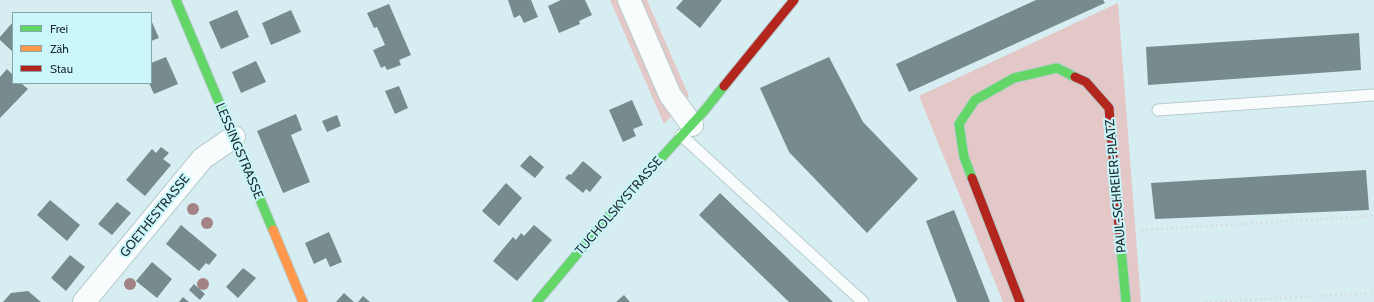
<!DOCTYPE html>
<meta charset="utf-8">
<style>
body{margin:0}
#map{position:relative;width:1374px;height:302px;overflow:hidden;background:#d6eef1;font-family:Cabin,sans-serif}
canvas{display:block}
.legend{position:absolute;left:12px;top:12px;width:140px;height:72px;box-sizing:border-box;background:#cbf6fc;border:1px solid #86a6ab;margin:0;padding:5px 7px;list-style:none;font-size:12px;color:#1e2f31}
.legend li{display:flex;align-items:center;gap:8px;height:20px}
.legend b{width:20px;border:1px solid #86a6ab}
</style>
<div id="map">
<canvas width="1374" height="302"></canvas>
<ul class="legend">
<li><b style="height:5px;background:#63d668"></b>Frei</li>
<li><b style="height:5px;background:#ff974d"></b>Zäh</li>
<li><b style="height:5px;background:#b3261e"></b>Stau</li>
</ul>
</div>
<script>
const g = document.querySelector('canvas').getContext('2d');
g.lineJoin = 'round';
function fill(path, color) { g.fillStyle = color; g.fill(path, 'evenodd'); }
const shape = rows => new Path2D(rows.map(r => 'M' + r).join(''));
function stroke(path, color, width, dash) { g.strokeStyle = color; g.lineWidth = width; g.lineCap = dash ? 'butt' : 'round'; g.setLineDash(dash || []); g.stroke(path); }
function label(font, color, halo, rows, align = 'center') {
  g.font = font + ' Cabin,sans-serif'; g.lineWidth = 4; g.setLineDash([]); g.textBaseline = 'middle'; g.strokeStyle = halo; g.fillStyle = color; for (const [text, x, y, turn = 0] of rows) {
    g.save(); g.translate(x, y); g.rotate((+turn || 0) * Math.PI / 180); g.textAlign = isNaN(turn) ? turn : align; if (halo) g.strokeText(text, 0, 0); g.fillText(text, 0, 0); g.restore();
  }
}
fill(shape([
 [610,0,647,0,689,96,664,124],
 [1118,3,1141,302,1003,302,919,96]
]), '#e3c8c7');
fill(shape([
 [508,0,531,0,538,17,524,23,520,15,514,18],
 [561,0,585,0,592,15,579,21,580,24,559,33,548,6],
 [683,0,722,0,700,28,676,8],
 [1036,0,1103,0,1105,3,909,92,896,64],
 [389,4,411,55,399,60,401,65,387,70,385,66,381,68,373,50,385,45,377,27,374,28,367,13],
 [237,10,249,37,221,49,209,22],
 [291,10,301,32,271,45,262,23],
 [151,20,159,38,151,41],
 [13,22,13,52,0,40,0,37],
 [1359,33,1361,70,1148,85,1146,47],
 [166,57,178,84,154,94,149,83,151,83,151,63],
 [829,57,863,122,918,179,867,233,789,152,760,88],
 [256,61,266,82,241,93,232,72],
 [7,69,13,75,13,83,21,83,28,89,0,118,0,77],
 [399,86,408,108,395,114,385,91],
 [632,100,643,125,633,129,636,136,623,142,609,110],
 [296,114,302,130,291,135,310,182,283,193,257,131],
 [337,115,341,126,327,132,322,121],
 [161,147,169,153,163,159,171,165,145,196,126,180,152,149,156,153],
 [530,155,544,167,535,178,520,166],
 [583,161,602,177,590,192,586,189,583,193,565,178,569,174,571,175],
 [1366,170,1369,210,1155,219,1151,183],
 [506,183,522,198,499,226,482,211],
 [720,193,833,302,789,302,699,215],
 [50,200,80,225,67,241,37,215],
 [117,202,131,213,112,235,98,224],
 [954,210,990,302,957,302,926,221],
 [181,225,217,255,209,265,206,263,199,271,166,244],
 [534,225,552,240,517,281,493,261,513,237,516,240,521,233,524,236],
 [329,232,342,262,330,267,326,258,314,264,305,243],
 [70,255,85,267,66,291,51,278],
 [152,262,172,279,157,298,136,281],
 [243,268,256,278,238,298,226,287],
 [194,284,205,294,200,300,189,290],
 [28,291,41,302,3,302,11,293],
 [344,293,354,302,336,302],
 [624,295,630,302,616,302],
 [363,296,370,302,358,302],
 [183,297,189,302,179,302]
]), '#778a8d');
const lane = shape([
 [1158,110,1374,95],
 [681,135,863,302]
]);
const street = shape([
 [629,0,670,95,692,125],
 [84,302,203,158,234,137]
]);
const fast = shape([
 [176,0,273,230],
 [972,178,964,157,959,124,975,100,1014,78,1057,68,1075,77],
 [1120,238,1126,302],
 [537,302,619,204,704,111,724,86]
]);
const slow = shape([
 [273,230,303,302]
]);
const jam = shape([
 [1075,77,1086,82,1109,108,1120,238],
 [724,86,794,0],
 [972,178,1020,302]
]);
stroke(lane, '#b8cbcd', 13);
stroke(street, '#b8cbcd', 24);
stroke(fast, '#b8cbcd', 11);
stroke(slow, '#b8cbcd', 11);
stroke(jam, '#b8cbcd', 11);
stroke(shape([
 [1141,230,1374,216],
 [1205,302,1374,293]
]), '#d6dddd', 2.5, [2, 3]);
stroke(lane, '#f9fcfd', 11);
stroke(street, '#f9fcfd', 22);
stroke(fast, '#63d668', 9);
stroke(slow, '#ff974d', 9);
stroke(jam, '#b3261e', 9);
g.fillStyle = '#a48385';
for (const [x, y] of [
 [193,209],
 [207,223],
 [130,284],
 [203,284]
]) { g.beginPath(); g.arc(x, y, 6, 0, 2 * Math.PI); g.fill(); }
label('13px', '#1e2f31', '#cbf6fc', [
 ["LESSINGSTRASSE",239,151,67],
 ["PAUL-SCHREIER-PLATZ",1116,186,-95],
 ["TUCHOLSKYSTRASSE",619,206,-49],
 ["GOETHESTRASSE",155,216,-51]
]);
</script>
